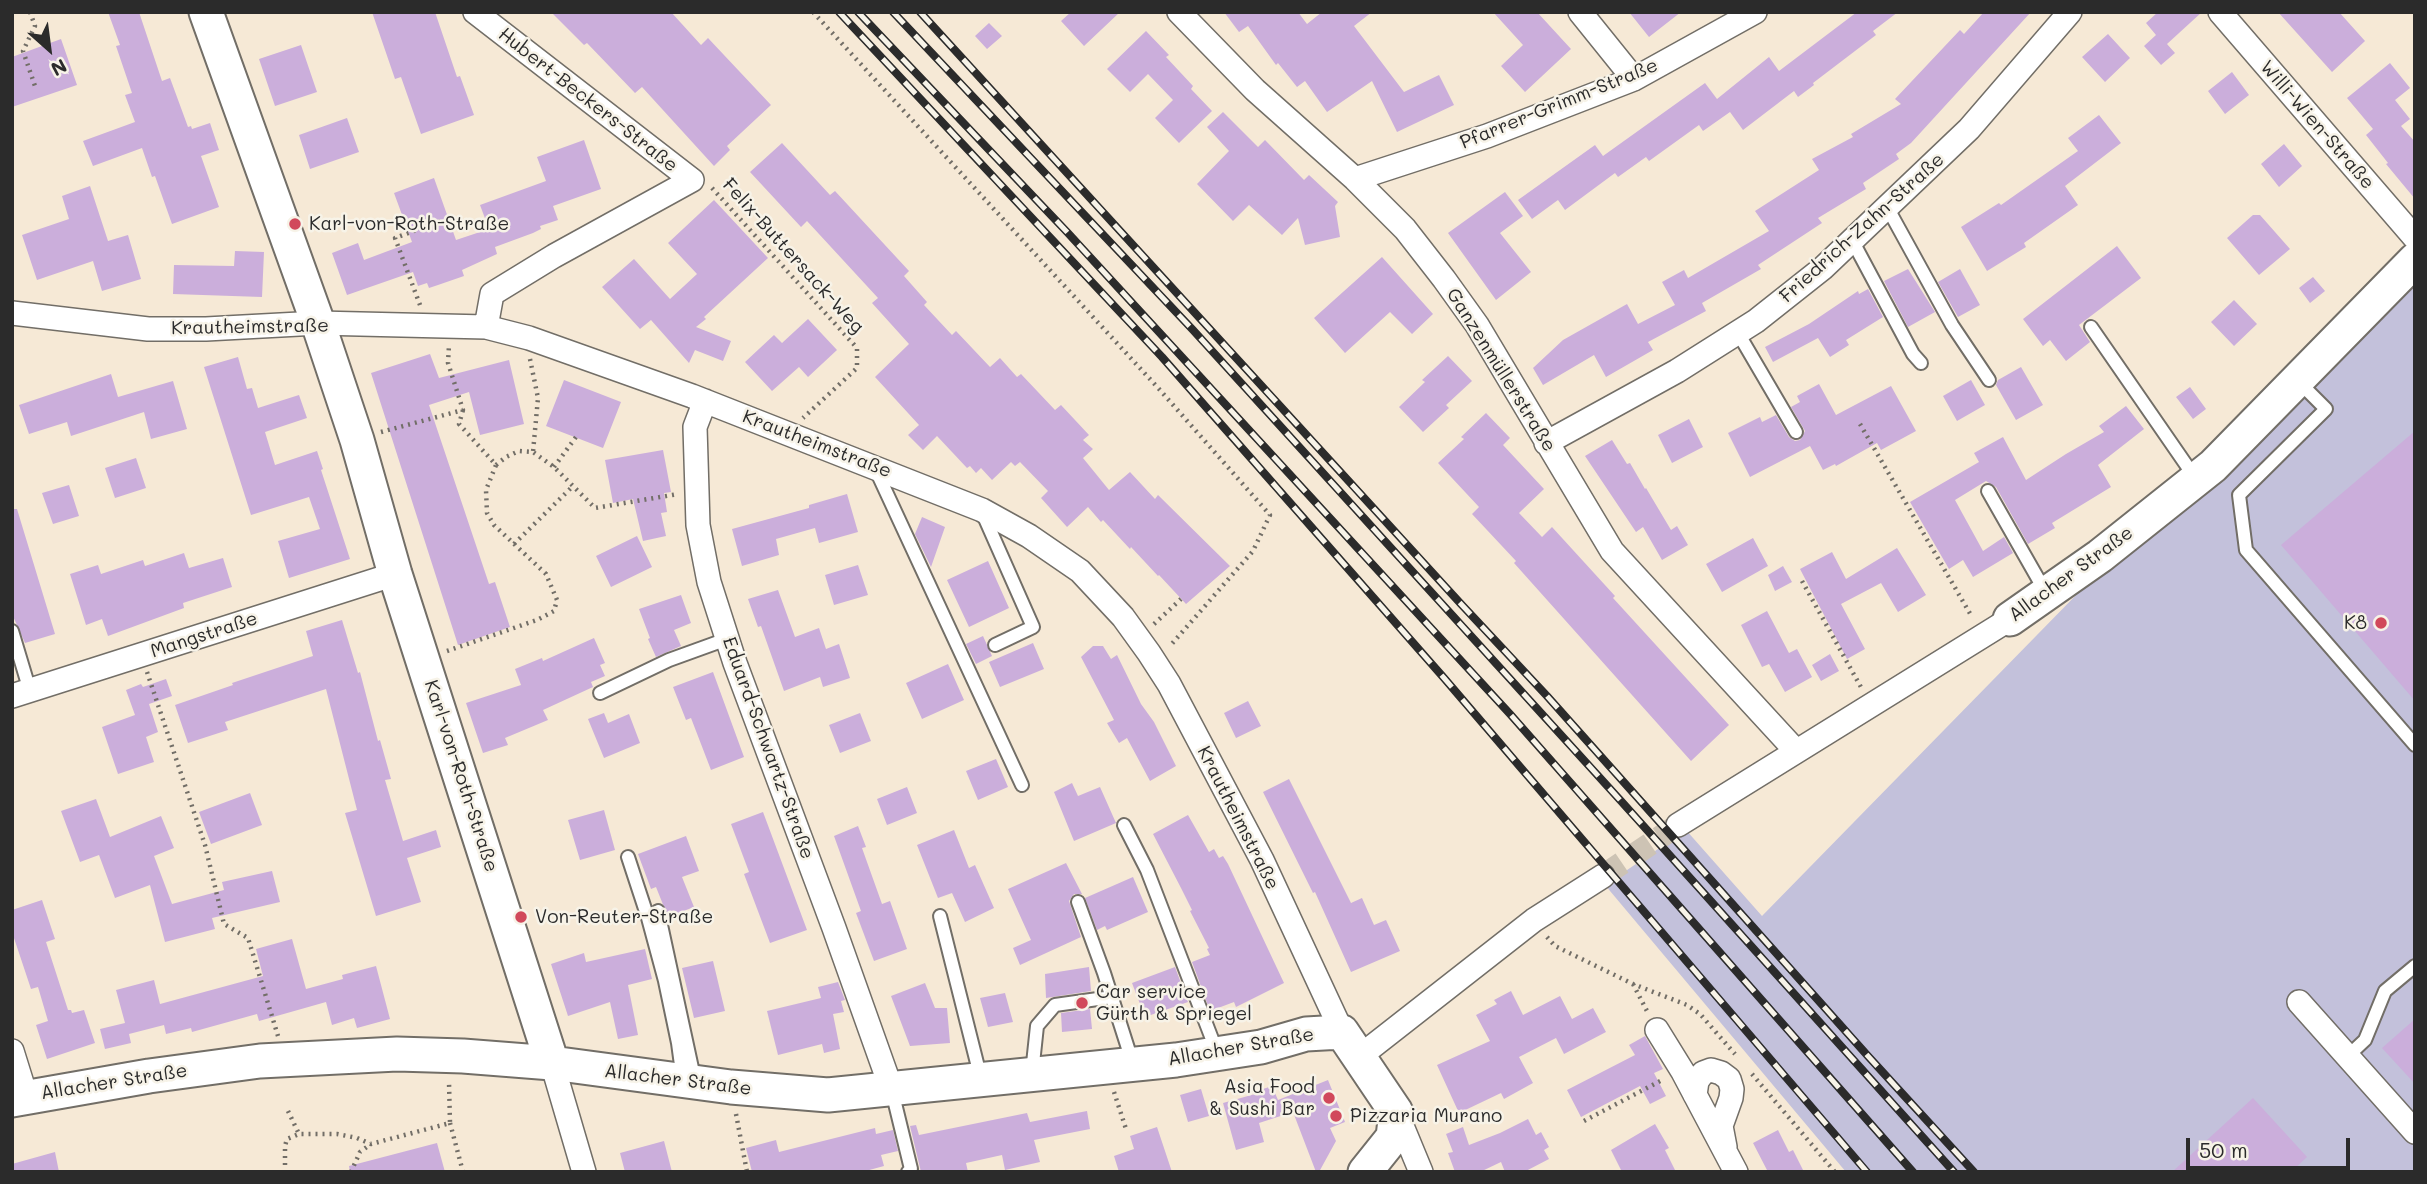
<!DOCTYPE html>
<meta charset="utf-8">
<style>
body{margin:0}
#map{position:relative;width:2427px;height:1184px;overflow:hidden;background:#f6e9d6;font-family:Mali,sans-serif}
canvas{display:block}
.frame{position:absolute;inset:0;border:14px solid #2b2b2b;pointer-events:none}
.north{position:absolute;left:14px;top:14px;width:70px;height:70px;-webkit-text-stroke:5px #f7f3e8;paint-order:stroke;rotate:152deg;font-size:19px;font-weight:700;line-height:28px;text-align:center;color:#2b2b2b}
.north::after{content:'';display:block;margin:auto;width:24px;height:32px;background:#2b2b2b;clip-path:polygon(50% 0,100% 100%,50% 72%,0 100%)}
.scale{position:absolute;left:2186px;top:1138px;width:164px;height:32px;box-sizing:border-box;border:4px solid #2b2b2b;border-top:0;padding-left:9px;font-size:21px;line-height:24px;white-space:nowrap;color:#2b2b2b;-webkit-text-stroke:5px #f7f3e8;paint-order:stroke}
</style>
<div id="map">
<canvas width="2427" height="1184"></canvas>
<div class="frame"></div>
<div class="north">N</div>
<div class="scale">50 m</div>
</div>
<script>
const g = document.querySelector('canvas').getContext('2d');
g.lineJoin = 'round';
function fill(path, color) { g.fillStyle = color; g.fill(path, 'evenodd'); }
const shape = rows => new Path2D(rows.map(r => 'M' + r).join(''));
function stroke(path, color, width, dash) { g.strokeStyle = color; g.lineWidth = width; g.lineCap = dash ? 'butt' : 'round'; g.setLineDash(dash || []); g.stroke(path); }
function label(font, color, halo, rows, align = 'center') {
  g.font = font + ' Mali,sans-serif'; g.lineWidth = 5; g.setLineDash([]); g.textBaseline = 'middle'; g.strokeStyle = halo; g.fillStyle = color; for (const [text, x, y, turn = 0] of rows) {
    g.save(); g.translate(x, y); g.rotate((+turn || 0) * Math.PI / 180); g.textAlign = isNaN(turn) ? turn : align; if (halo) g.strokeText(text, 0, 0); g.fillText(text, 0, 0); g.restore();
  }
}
fill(shape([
 [2402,262,2415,276,2415,1172,1846,1172,1605,885,1686,830,1762,916]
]), '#c3c1db');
fill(shape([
 [108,12,139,12,162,81,170,78,188,127,191,126,192,129,210,123,219,150,201,156,219,207,172,224,155,176,152,177,142,148,93,166,83,141,135,122,125,95,132,93,116,46,120,45],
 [372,12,435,12,457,77,460,76,474,115,421,134,401,77,395,79],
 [551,12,671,12,701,45,708,38,771,105,727,146,730,150,714,166,642,87,635,93,587,43,584,45],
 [1071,12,1120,12,1084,46,1061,21],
 [1224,12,1298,12,1307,24,1322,12,1372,12,1354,26,1404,92,1439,75,1454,105,1397,132,1372,81,1327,112,1305,81,1297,87,1278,63,1276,65,1248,26,1239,32],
 [1493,12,1537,12,1571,49,1525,92,1501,66,1523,45],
 [1629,12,1681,12,1649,37],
 [1857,12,1898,12,1873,31,1876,35,1813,83,1814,85,1798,97,1794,91,1743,130,1730,112,1703,131,1699,125,1649,161,1646,157,1618,177,1615,173,1565,210,1558,200,1532,219,1518,200,1595,145,1603,156,1705,83,1717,99,1769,57,1779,71],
 [1984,12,2031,12,1911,143,1896,154,1899,159,1863,183,1866,189,1818,218,1822,223,1758,265,1761,269,1702,303,1706,311,1648,342,1653,350,1606,377,1594,355,1543,385,1533,368,1563,340,1627,304,1638,324,1675,305,1662,282,1684,270,1688,278,1769,231,1755,211,1819,170,1812,159,1853,137,1851,134,1901,104,1895,99,1960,30,1964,34],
 [2158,12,2202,12,2167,44,2175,53,2161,65,2144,46,2156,35,2146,23],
 [2278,12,2339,12,2365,41,2332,72],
 [989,23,1002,36,987,49,975,36],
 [1146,31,1169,55,1166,57,1193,86,1191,89,1212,111,1179,143,1155,118,1173,100,1148,74,1130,92,1107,69],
 [2108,34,2130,58,2105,82,2082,57],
 [61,39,77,85,12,107,12,57],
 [301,45,317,92,275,106,259,59],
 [2390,63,2410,88,2395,100,2410,119,2401,126,2415,142,2415,199,2386,164,2388,163,2366,135,2373,129,2347,98],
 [2232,72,2249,95,2225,114,2208,91],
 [1223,112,1258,147,1265,140,1304,180,1309,175,1338,202,1335,206,1340,237,1305,245,1298,218,1282,235,1249,205,1233,221,1197,184,1229,151,1207,127],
 [2099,115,2121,143,2065,186,2078,205,2024,243,2026,247,1987,271,1961,227,1999,203,2001,205,2078,151,2068,138],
 [347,118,359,152,310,169,299,135],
 [584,140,601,189,553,206,558,220,540,226,541,229,533,233,495,247,497,254,462,270,464,276,438,285,429,288,427,283,418,286,413,272,347,295,332,253,358,243,364,260,412,242,394,193,434,178,456,240,489,229,480,205,546,181,537,157],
 [782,143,830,195,835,191,909,271,904,276,927,302,924,305,952,335,956,331,990,367,1000,358,1017,377,1021,374,1055,410,1061,405,1089,435,1083,440,1093,449,1083,458,1109,490,1130,472,1155,499,1158,495,1230,566,1186,604,1159,575,1158,576,1131,547,1130,549,1103,520,1101,522,1088,507,1067,527,1041,498,1048,491,1020,462,1015,466,1011,462,992,480,981,468,976,473,970,466,967,468,937,436,923,450,908,435,919,425,875,377,909,344,872,303,878,298,807,221,801,227,750,172],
 [2284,144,2302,166,2279,187,2261,164],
 [90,186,108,241,128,235,141,279,102,291,93,261,37,280,22,235,69,219,62,196],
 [1505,192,1523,216,1500,233,1531,272,1496,300,1448,233],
 [714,200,768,258,704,317,706,319,696,327,731,341,723,361,695,350,689,363,651,320,640,329,602,287,634,259,670,299,697,274,668,243],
 [2253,215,2260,215,2290,249,2259,275,2227,238],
 [2117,246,2141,278,2079,325,2090,342,2066,361,2050,340,2043,346,2023,319],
 [235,251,264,252,262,297,173,294,174,265,234,266],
 [1382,257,1433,314,1412,334,1390,312,1345,353,1314,318],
 [1908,269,1935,312,1908,327,1884,281],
 [1960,269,1980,305,1958,317,1938,282],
 [2313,277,2325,291,2310,303,2299,288],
 [1868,289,1883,317,1846,340,1849,345,1830,357,1818,338,1773,362,1765,347,1809,324,1858,291,1859,294],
 [2234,300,2257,324,2234,346,2211,322],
 [808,319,837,350,808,377,799,367,772,391,745,362,774,335,782,343],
 [430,354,439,378,509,360,524,424,480,435,469,392,429,405,489,584,495,582,510,627,458,645,371,373],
 [1448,356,1472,381,1446,405,1449,408,1423,432,1399,407,1425,382,1422,380],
 [238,357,247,389,252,388,258,408,299,395,307,418,265,432,275,465,317,451,323,469,321,470,350,559,289,578,278,541,320,529,309,497,251,515,204,367],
 [2021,367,2043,405,2016,420,1996,385,1998,380],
 [111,374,118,397,173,381,187,429,151,439,144,412,71,436,67,422,29,434,19,405],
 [564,380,621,402,603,448,546,426],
 [1971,380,1985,405,1957,421,1943,396],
 [1819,384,1836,415,1891,386,1916,431,1881,450,1877,443,1836,466,1835,464,1823,470,1810,446,1750,477,1728,433,1760,417,1762,422,1776,415,1789,437,1795,441,1800,440,1805,431,1791,407,1800,402,1797,396],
 [2190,387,2206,409,2193,419,2176,397],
 [2126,406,2144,429,2098,465,2111,487,2052,523,2055,528,2028,544,1996,487,1986,481,1955,500,1983,551,2004,537,2013,553,1973,577,1963,560,1949,569,1910,502,1979,462,1974,453,2003,437,2026,480,2066,454,2104,432,2099,426],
 [1486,413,1510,438,1503,445,1544,489,1519,513,1542,537,1552,527,1615,596,1613,598,1729,725,1691,761,1514,563,1516,561,1472,514,1479,507,1438,463,1464,439,1461,437],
 [1689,419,1703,447,1672,463,1658,435],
 [2415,431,2415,701,2281,545],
 [1612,440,1627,464,1630,463,1645,489,1646,488,1671,530,1677,526,1688,545,1662,560,1643,527,1636,532,1585,456],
 [663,450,671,492,664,493,667,512,661,513,666,536,643,541,633,499,613,503,605,460],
 [136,458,146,488,115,498,105,468],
 [69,485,79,516,53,524,42,493],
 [847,494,858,532,819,543,815,528,776,539,779,555,742,566,732,529,809,508,809,505],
 [12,509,17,509,55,634,25,643,12,614],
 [922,517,945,527,931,567,915,534],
 [637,536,652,567,611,587,596,556],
 [1753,538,1768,566,1722,592,1706,564],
 [1897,548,1926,595,1898,612,1881,583,1841,604,1865,649,1847,659,1800,569,1832,552,1846,579],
 [184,553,189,568,223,558,232,587,183,603,184,608,108,636,102,619,86,625,70,574,98,565,101,574,143,560,145,566],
 [988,561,1009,608,969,627,947,580],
 [858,565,868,595,834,605,825,575],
 [1783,566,1792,582,1775,591,1768,575],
 [778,590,795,637,819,628,826,649,839,644,850,678,823,687,820,677,784,691,761,626,758,627,748,599],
 [681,595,691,623,674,630,681,646,656,657,648,639,650,638,639,609],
 [1767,611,1789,653,1797,649,1812,677,1785,692,1769,664,1762,667,1741,625],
 [342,620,358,673,360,672,378,741,380,740,391,779,385,780,403,841,436,830,441,847,407,858,421,902,376,916,345,813,357,810,326,689,225,722,228,730,188,743,175,705,233,685,232,683,313,656,306,631],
 [983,636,992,656,976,664,966,644],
 [594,638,605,663,600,665,605,676,591,682,593,687,543,710,548,720,505,738,508,745,483,753,466,703,521,685,515,669,542,658,543,661],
 [1033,643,1044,669,1000,687,989,662],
 [1093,646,1103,646,1111,659,1117,655,1141,704,1154,722,1176,766,1150,781,1127,738,1119,743,1107,723,1114,720,1081,657],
 [1830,654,1839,671,1821,681,1812,665],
 [948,664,964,700,922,719,906,683],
 [713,672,744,757,711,770,691,718,686,720,673,687],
 [166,679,172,696,149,704,158,732,146,737,154,762,118,774,102,727,135,715,126,690,141,684,143,687],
 [1248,701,1261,726,1236,738,1224,713],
 [604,713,608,723,629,714,640,743,604,758,588,719],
 [860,713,871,741,840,753,829,725],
 [996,759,1008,787,978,800,966,771],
 [1289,779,1351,903,1362,898,1374,925,1386,920,1400,951,1351,972,1315,892,1313,893,1263,792],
 [1072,783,1078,796,1100,787,1116,823,1074,841,1054,792],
 [907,787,917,813,887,825,877,799],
 [250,793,262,825,211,844,199,812],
 [96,799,110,837,161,816,174,848,154,856,172,904,224,890,222,882,272,871,280,902,212,918,215,929,165,942,150,885,115,898,99,855,80,862,61,811],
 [604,810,615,850,580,860,568,820],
 [763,812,807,930,770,943,744,874,749,872,731,824],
 [1188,815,1209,852,1214,849,1219,858,1223,856,1228,864,1284,983,1236,1007,1234,1002,1210,1011,1192,962,1210,955,1207,949,1209,948,1190,911,1192,910,1181,888,1153,834],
 [858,826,866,847,862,848,882,904,890,901,907,949,874,961,856,913,861,911,834,836],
 [954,830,969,868,975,865,994,908,965,922,952,893,938,898,917,845],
 [686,836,699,871,682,877,694,907,668,917,656,887,651,889,638,854],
 [1066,863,1082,894,1074,894,1069,901,1081,937,1020,965,1013,948,1031,940,1008,889],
 [1133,877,1148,912,1107,930,1105,926,1097,930,1085,898],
 [42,900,55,939,46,942,68,1010,71,1010,72,1013,84,1010,95,1043,47,1059,36,1025,48,1021,38,987,31,989,12,932,12,910],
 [292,939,306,989,343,979,342,975,376,966,390,1019,357,1028,354,1018,332,1025,326,1002,259,1021,257,1014,192,1032,191,1028,166,1034,164,1025,129,1034,131,1043,105,1049,100,1029,125,1023,116,990,154,980,160,1004,263,976,256,949],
 [645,949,652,979,628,985,638,1035,618,1039,610,1002,568,1016,551,964,584,953,586,962],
 [713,961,725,1011,694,1018,682,968],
 [1089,967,1091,991,1046,998,1045,974],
 [1175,967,1188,1002,1145,1017,1132,983],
 [838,982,845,1000,841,1001,844,1012,833,1014,840,1049,824,1053,822,1044,778,1055,767,1011,821,998,818,987],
 [925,983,935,1008,947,1008,950,1043,910,1046,891,996],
 [1511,991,1523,1015,1560,996,1572,1019,1593,1008,1606,1032,1564,1054,1556,1038,1519,1057,1533,1083,1504,1099,1501,1093,1459,1113,1437,1065,1490,1041,1476,1015,1497,1004,1494,1000],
 [1005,993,1013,1022,988,1027,980,998],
 [1090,1009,1092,1029,1062,1032,1061,1013],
 [2415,1019,2415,1084,2382,1048],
 [1645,1036,1663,1069,1654,1073,1666,1096,1650,1104,1640,1086,1581,1117,1567,1090,1635,1055,1629,1045],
 [1328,1080,1345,1122,1330,1128,1336,1141,1319,1172,1316,1172,1293,1112,1259,1123,1264,1142,1236,1150,1223,1103,1255,1094,1254,1092,1272,1086,1278,1100],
 [1201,1089,1209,1116,1188,1122,1180,1095],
 [2253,1098,2307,1157,2291,1172,2172,1172],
 [1087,1111,1090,1129,1034,1140,1040,1162,1005,1170,1002,1155,966,1163,968,1172,921,1172,910,1126,916,1125,919,1135,1027,1113,1030,1122],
 [1528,1119,1536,1135,1541,1132,1549,1147,1544,1150,1549,1159,1524,1172,1505,1172,1501,1162,1480,1172,1455,1172,1448,1153,1453,1152,1446,1134,1463,1127,1469,1145,1500,1133],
 [1655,1124,1669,1148,1665,1150,1676,1172,1622,1172,1611,1150],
 [1157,1127,1172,1172,1119,1172,1114,1156,1134,1149,1130,1136],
 [875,1128,876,1134,893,1130,898,1151,881,1155,884,1166,862,1172,752,1172,746,1148,776,1140,779,1152],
 [1778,1130,1789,1152,1793,1150,1804,1172,1768,1172,1753,1143],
 [664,1141,672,1172,625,1172,620,1153],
 [437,1143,445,1172,350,1172,349,1166],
 [55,1152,59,1172,12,1172,12,1164]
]), '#cbaedb');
stroke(shape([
 [1603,876,1678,825]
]), '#cdc3b4', 23, [23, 11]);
const lane = shape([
 [1887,207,1952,325,1989,380],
 [1852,240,1913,354,1921,363],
 [2091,327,2196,479],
 [1738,333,1796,432],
 [2297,380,2326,409,2239,495,2246,550,2415,745],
 [875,468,1022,785],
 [1988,491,2045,591],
 [983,514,1033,627,995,645],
 [12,631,30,691],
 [600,693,669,660,727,639],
 [1124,825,1147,870,1217,1052],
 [628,857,648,918,665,981,678,1043,683,1080],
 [1078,902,1104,973,1133,1064],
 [658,911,695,1082],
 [940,916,981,1079],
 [2348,1056,2365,1040,2385,991,2415,966],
 [1032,1073,1037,1026,1055,1005,1112,997],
 [892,1091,911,1169,908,1172]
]);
const street = shape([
 [475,12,692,180,554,256,492,294,486,327],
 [1179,12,1255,90,1355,179,1405,229,1444,279,1477,325,1612,551,1796,751],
 [1580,12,1634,79],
 [2220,12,2415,238],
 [1355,179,1487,136,1634,79,1755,12],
 [12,313,148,329,206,329,318,323,486,327,529,338,692,396,982,510,1029,536,1080,571,1123,617,1149,653,1169,684,1262,860,1342,1032],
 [705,401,695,427,698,525,709,582,735,663,834,928,891,1088],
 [1546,443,1677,371,1756,321,1823,268,1969,129,2070,12],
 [12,696,395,574],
 [1678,825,2010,619],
 [2299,1002,2415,1132],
 [1657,1030,1683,1072,1736,1172],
 [12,1051,26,1096],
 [1359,1057,1534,920,1603,876],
 [552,1063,584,1172],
 [1695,1095,1697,1081,1703,1073,1711,1070,1721,1073,1729,1079,1732,1089,1731,1098,1721,1126,1725,1147],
 [1397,1114,1421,1172]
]);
const secondary = shape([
 [206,12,318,323,357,440,395,574,552,1063],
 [2010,619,2100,556,2213,466,2415,260],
 [12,1100,149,1076,260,1061,397,1054,463,1056,552,1063,731,1087,828,1095,1176,1060,1261,1047,1306,1034,1342,1032,1396,1112,1393,1137,1365,1172]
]);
stroke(lane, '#726e67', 16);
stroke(street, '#726e67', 26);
stroke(secondary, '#726e67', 37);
stroke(shape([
 [30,12,35,26,23,51,36,89],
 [813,12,1160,390,1270,515,1253,551,1170,646],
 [712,188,857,348,857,368,803,418],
 [420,305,395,238,440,221],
 [530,359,538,398,533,452],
 [1860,424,1972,617],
 [381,432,463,410,448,363,449,345],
 [496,465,506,457,519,451,533,452,554,467,595,508,678,494],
 [554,467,576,437],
 [514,544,573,486],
 [1802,581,1862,689],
 [1154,624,1181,599],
 [447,651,537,620,554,611,557,600,546,574,494,525,487,513,486,490,496,465,459,424,463,410],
 [147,672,205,845,224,924,248,938,278,1036],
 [1547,937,1555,946,1633,984,1687,1005,1700,1014,1735,1054],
 [1633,984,1648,1013],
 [1752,1074,1835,1172],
 [1114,1092,1127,1132],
 [288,1111,299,1134,337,1134,357,1138,371,1144,450,1123,449,1082],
 [736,1114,747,1172],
 [1584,1121,1664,1079],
 [450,1123,463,1172],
 [285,1172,285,1146,287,1139,299,1134],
 [351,1172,360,1152,371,1144]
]), '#726e67', 4.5, [2, 5]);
stroke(lane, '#fff', 12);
stroke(street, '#fff', 23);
stroke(secondary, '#fff', 33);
const rail = shape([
 [839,12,1162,357,1444,678,1867,1172],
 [858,12,1067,232,1510,714,1913,1172],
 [893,12,1193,330,1621,801,1954,1172],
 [920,12,1461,604,1547,696,1867,1055,1974,1172]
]);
stroke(rail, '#2b2b2b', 8);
stroke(rail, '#f7f3e8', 5, [16]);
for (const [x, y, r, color] of [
 [295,224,7,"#d1495b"],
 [2381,623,7,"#d1495b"],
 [521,917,7,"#d1495b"],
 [1082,1003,7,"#d1495b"],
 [1329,1098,7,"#d1495b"],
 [1336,1116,7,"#d1495b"]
]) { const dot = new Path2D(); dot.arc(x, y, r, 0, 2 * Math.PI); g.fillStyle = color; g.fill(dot); stroke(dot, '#f7f3e8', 2.5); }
label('19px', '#2b2b2b', '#f7f3e8', [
 ["Hubert-Beckers-Straße",588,100,38],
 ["Pfarrer-Grimm-Straße",1559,104,-22],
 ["Willi-Wien-Straße",2317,125,49],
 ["Friedrich-Zahn-Straße",1862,228,-42],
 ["Felix-Buttersack-Weg",793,256,48],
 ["Krautheimstraße",250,327,-1],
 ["Ganzenmüllerstraße",1501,370,58],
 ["Krautheimstraße",817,444,21],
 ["Allacher Straße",2071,574,-36],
 ["Mangstraße",204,635,-18],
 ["Eduard-Schwartz-Straße",768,748,70],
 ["Karl-von-Roth-Straße",461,776,72],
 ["Krautheimstraße",1238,818,63],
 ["Allacher Straße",1241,1047,-10],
 ["Allacher Straße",678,1080,7],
 ["Allacher Straße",114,1082,-9]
]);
label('19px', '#2b2b2b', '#f7f3e8', [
 ["Karl-von-Roth-Straße",309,224],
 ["K8",2367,623,"right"],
 ["Von-Reuter-Straße",535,917],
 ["Car service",1096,992],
 ["Gürth & Spriegel",1096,1014],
 ["Asia Food",1315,1087,"right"],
 ["& Sushi Bar",1315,1109,"right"],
 ["Pizzaria Murano",1350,1116]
], 'left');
</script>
